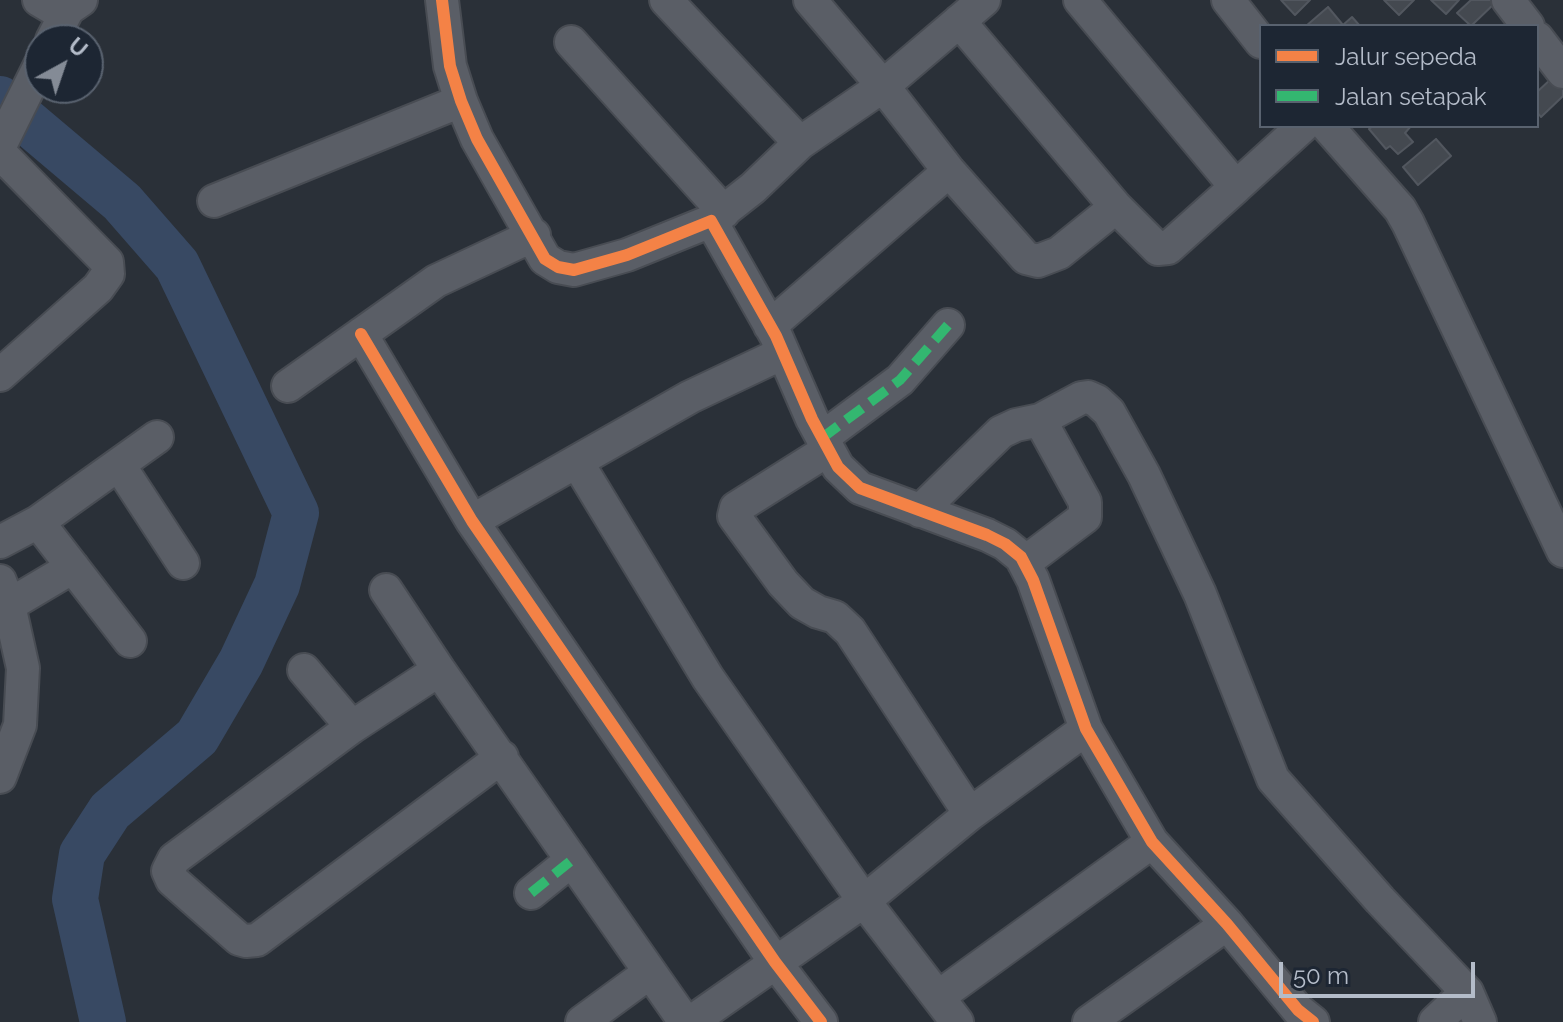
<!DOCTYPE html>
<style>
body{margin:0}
#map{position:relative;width:1563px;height:1022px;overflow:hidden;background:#2a3038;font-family:Raleway,sans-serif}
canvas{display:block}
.legend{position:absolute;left:1259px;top:24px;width:280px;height:104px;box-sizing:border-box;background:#1d2633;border:2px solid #59626f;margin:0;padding:10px 14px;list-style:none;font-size:24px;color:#b4bcc9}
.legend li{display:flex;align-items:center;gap:16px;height:40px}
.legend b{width:40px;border:2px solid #59626f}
.north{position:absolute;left:24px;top:24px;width:80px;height:80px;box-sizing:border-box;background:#1d2633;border:2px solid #59626f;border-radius:50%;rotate:40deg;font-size:22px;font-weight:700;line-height:32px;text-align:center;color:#b4bcc9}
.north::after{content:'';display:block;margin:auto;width:28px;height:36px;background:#848b96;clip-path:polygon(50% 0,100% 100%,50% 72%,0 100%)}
.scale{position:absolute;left:1279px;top:962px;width:196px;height:36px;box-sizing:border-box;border:4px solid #b4bcc9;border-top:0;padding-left:10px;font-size:24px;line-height:28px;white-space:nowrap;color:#b4bcc9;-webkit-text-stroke:6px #1d2633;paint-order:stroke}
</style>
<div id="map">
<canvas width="1563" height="1022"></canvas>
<ul class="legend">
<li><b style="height:10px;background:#f48246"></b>Jalur sepeda</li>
<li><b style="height:10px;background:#33b770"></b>Jalan setapak</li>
</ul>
<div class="north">U</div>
<div class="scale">50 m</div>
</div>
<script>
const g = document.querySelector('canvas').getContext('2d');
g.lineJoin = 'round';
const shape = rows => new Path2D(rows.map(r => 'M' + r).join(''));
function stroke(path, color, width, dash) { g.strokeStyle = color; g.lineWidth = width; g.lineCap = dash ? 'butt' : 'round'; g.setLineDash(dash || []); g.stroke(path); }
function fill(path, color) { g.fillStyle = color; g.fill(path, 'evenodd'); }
stroke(shape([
 [0,99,122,202,177,265,296,513,277,585,241,662,197,737,110,811,82,854,75,899,103,1022]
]), '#384963', 46);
const building = shape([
 [1281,0,1310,0,1295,15,1281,0],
 [1384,0,1414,0,1399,15,1384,0],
 [1431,0,1459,0,1446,14,1431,0],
 [1471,0,1494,0,1496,2,1471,26,1457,13,1471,0],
 [1328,7,1343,25,1352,17,1360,26,1306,26,1328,7],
 [1552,78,1563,88,1563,96,1541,117,1537,112,1537,92,1552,78],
 [1373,126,1411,126,1405,133,1413,142,1398,154,1390,146,1386,149,1369,129,1373,126],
 [1436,139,1451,156,1418,185,1403,167,1436,139]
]);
fill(building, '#444950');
stroke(building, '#52575f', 2);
const street = shape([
 [39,0,56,10,68,9,81,0],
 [442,0,450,66,461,101,477,139,545,259,558,267,574,270,627,255,711,221,776,336,812,419,838,467,860,488,987,535,1005,544,1021,557,1033,580,1086,729,1152,842,1227,924,1298,1010,1313,1022],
 [666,0,800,143],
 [810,0,883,86,949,171,1026,258,1038,261,1059,253,1116,207],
 [1080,0,1236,187,1303,126],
 [1228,0,1261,42],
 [1508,0,1528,26],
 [959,21,1116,207,1158,249,1168,248,1236,187],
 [1537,38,1563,72],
 [52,40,68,9],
 [571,42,724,212],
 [1327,126,1400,209,1408,223,1563,551],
 [0,146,40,65],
 [0,153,107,262,108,274,98,288,0,375],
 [214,201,461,101],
 [711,221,753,188,800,143,883,86,984,0],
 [770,326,949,171],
 [361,334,472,521,775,962,821,1022],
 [288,386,436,281,534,235],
 [822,438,900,380,948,325],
 [828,450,736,508,734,516,783,583,802,603,818,612,835,617,850,631,970,814],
 [577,462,708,678,864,901,957,1022],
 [119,465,183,563],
 [920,511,1001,432,1016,425,1040,420,1081,398,1088,397,1097,401,1109,412,1144,475,1200,594,1273,779,1380,900,1467,992],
 [472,521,690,397,783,353],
 [38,522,130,641],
 [0,542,38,522,157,437],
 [1024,563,1085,517,1085,502,1040,420],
 [0,581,9,605,23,668,20,725,0,777],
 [386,590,439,670,685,1022],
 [9,605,73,567],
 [304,670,352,727],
 [439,670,352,727,174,859,168,871,172,880,239,939,246,941,257,940,502,757],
 [531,893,572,860],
 [938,997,1152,842],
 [582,1022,649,973],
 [691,1022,864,901,970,814,1086,729],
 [1089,1022,1227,924],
 [1435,1022,1467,992,1480,1022]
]);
stroke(street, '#484c53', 36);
stroke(street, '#5a5e66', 32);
stroke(shape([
 [822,438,900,380,948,325],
 [531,893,572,860]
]), '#33b770', 10, [20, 10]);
stroke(shape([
 [442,0,450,66,461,101,477,139,545,259,558,267,574,270,627,255,711,221,776,336,812,419,838,467,860,488,987,535,1005,544,1021,557,1033,580,1086,729,1152,842,1227,924,1298,1010,1313,1022],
 [361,334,472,521,775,962,821,1022]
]), '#f48246', 12);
</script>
